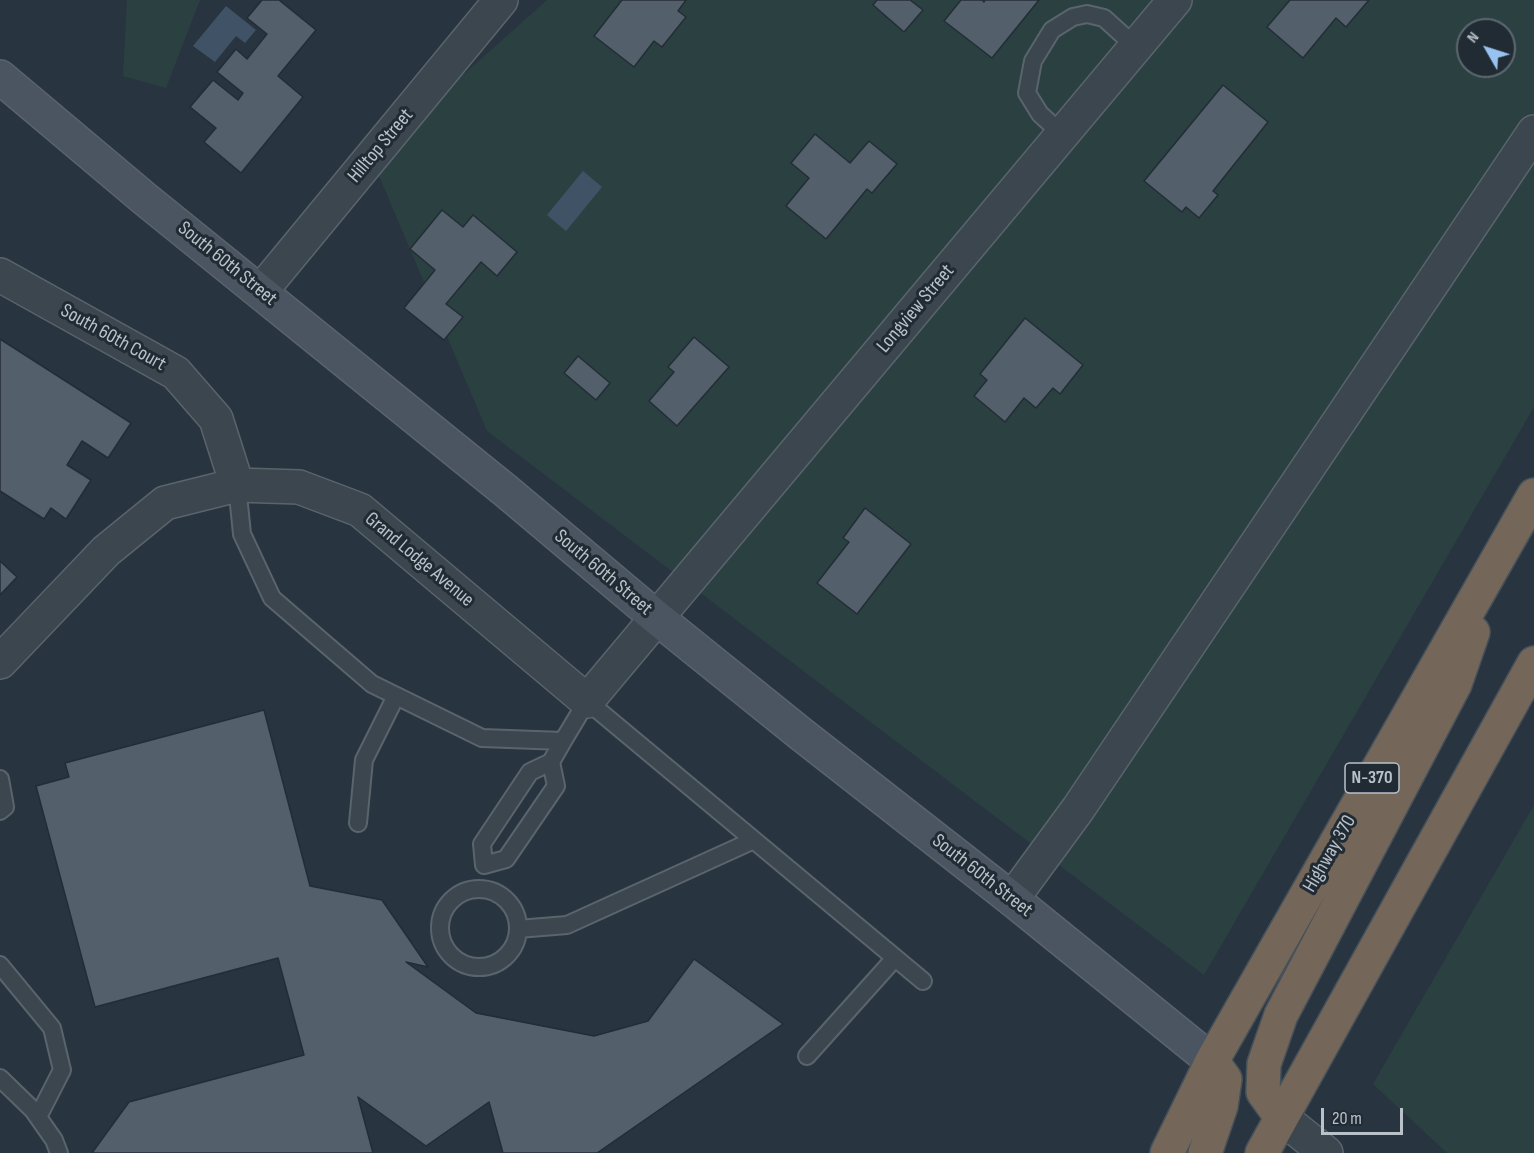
<!DOCTYPE html>
<style>
body{margin:0}
#map{position:relative;width:1534px;height:1153px;overflow:hidden;background:#28343f;font-family:"Sofia Sans Condensed",sans-serif}
canvas{display:block}
.north{position:absolute;left:1456px;top:18px;width:60px;height:60px;box-sizing:border-box;background:#212b34;border:2px solid #5e6770;border-radius:50%;rotate:309deg;font-size:16px;font-weight:700;line-height:24px;text-align:center;color:#b9c1c9}
.north::after{content:'';display:block;margin:auto;width:21px;height:27px;background:#98c2ef;clip-path:polygon(50% 0,100% 100%,50% 72%,0 100%)}
.scale{position:absolute;left:1321px;top:1108px;width:82px;height:27px;box-sizing:border-box;border:3px solid #b9c1c9;border-top:0;padding-left:8px;font-size:18px;line-height:21px;white-space:nowrap;color:#b9c1c9;-webkit-text-stroke:4px #212b34;paint-order:stroke}
</style>
<div id="map">
<canvas width="1534" height="1153"></canvas>
<div class="north">N</div>
<div class="scale">20 m</div>
</div>
<script>
const g = document.querySelector('canvas').getContext('2d');
g.lineJoin = 'round';
function fill(path, color) { g.fillStyle = color; g.fill(path, 'evenodd'); }
const shape = rows => new Path2D(rows.map(r => 'M' + r).join(''));
function stroke(path, color, width, dash) { g.strokeStyle = color; g.lineWidth = width; g.lineCap = dash ? 'butt' : 'round'; g.setLineDash(dash || []); g.stroke(path); }
function label(font, color, halo, rows, align = 'center') {
  g.font = font + ' "Sofia Sans Condensed",sans-serif'; g.lineWidth = 6; g.setLineDash([]); g.textBaseline = 'middle'; g.strokeStyle = halo; g.fillStyle = color; for (const [text, x, y, turn = 0] of rows) {
    g.save(); g.translate(x, y); g.rotate((+turn || 0) * Math.PI / 180); g.textAlign = isNaN(turn) ? turn : align; if (halo) g.strokeText(text, 0, 0); g.fillText(text, 0, 0); g.restore();
  }
}
fill(shape([
 [127,0,200,0,166,88,123,76],
 [547,0,1534,0,1534,407,1204,975,487,431,371,157],
 [1468,30,1504,30,1504,66,1468,66],
 [1534,805,1534,1153,1447,1153,1373,1084]
]), '#2b4141');
fill(shape([
 [226,6,256,30,245,43,236,36,215,62,193,46],
 [583,171,602,187,566,231,547,215]
]), '#405366');
const building = shape([
 [262,0,279,0,316,30,278,76,303,97,241,173,204,142,216,128,190,107,213,80,238,100,243,93,217,72,236,49,247,59,267,34,247,18,262,0],
 [622,0,686,0,678,11,686,17,662,47,654,41,634,67,594,36,622,0],
 [877,0,910,0,923,10,904,32,873,5,877,0],
 [961,0,982,0,984,2,985,0,1039,0,992,58,944,21,961,0],
 [1290,0,1369,0,1346,27,1336,18,1303,58,1267,27,1290,0],
 [1223,85,1268,122,1213,191,1218,195,1199,218,1186,207,1182,212,1144,181,1223,85],
 [815,134,850,163,869,141,897,164,872,193,867,189,826,239,786,206,809,178,791,163,815,134],
 [442,210,463,227,473,215,517,252,497,276,481,262,446,304,463,317,444,340,404,308,435,270,410,249,442,210],
 [1025,318,1083,365,1060,394,1053,388,1036,408,1024,398,1005,422,974,396,987,380,980,374,1025,318],
 [694,337,729,367,677,426,649,401,674,372,668,367,694,337],
 [0,339,131,423,108,458,82,441,67,465,91,480,66,519,51,508,44,519,0,491,0,339],
 [578,356,610,383,596,400,564,373,578,356],
 [865,508,911,544,857,614,817,583,849,542,843,538,865,508],
 [0,561,17,577,0,595,0,561],
 [264,710,310,886,382,900,428,967,406,962,476,1013,594,1036,648,1021,694,959,783,1024,597,1153,503,1153,489,1102,426,1146,358,1097,373,1153,92,1153,129,1102,304,1055,278,958,95,1007,36,786,69,777,65,763,264,710]
]);
fill(building, '#545f6c');
stroke(building, '#232d36', 1.5);
const lane = shape([
 [1063,135,1040,114,1027,93,1033,61,1052,30,1073,17,1087,14,1104,18,1136,47],
 [237,485,242,534,272,598,372,684,482,738,563,741,587,701,923,981],
 [551,762,556,786,506,859,484,865,482,844,530,772,551,762,563,741],
 [0,779,5,807,0,811],
 [358,823,364,760,396,696],
 '440 928a39 39 0 1 1 78 0a39 39 0 1 1-78 0Z',
 [518,929,567,925,754,840],
 [0,965,52,1028,62,1070,38,1117],
 [807,1056,895,958],
 [0,1078,33,1110,54,1140,59,1153]
]);
const street = shape([
 [0,275,176,373,216,419,237,485],
 [261,291,501,0],
 [0,662,106,551,165,503,237,485,299,487,360,510,587,701,1175,0],
 [1012,899,1078,809,1534,132],
 [1281,1117,1326,1153]
]);
const secondary = shape([
 [0,77,145,199,506,491,657,618,801,734,1012,899,1212,1061]
]);
const highway = shape([
 [1281,1117,1263,1092,1264,1064,1281,1015,1455,684,1473,632],
 [1167,1153,1212,1061,1534,495],
 [1205,1153,1221,1106,1225,1079,1212,1061],
 [1262,1153,1534,663]
]);
stroke(lane, '#5a646c', 20);
stroke(street, '#5a646c', 36);
stroke(secondary, '#5a646c', 36);
stroke(highway, '#475159', 36);
stroke(lane, '#3c464f', 16);
stroke(street, '#3c464f', 33);
stroke(secondary, '#4b5561', 33);
stroke(highway, '#74675a', 33);
for (const [x, y, w] of [
 [1372,778,54]
]) { const box = new Path2D(); box.roundRect(x - w / 2, y - 15, w, 30, 4.5); g.fillStyle = '#212b34'; g.fill(box); stroke(box, '#b9c1c9', 1.5); }
label('bold 18px', '#b9c1c9', null, [
 ["N-370",1372,778]
]);
label('20px', '#b9c1c9', '#212b34', [
 ["Hilltop Street",381,146,-50],
 ["South 60th Street",227,264,39],
 ["Longview Street",916,309,-50],
 ["South 60th Court",113,338,29],
 ["Grand Lodge Avenue",419,560,40],
 ["South 60th Street",603,573,40],
 ["Highway 370",1330,854,-60],
 ["South 60th Street",982,876,38]
]);
</script>
